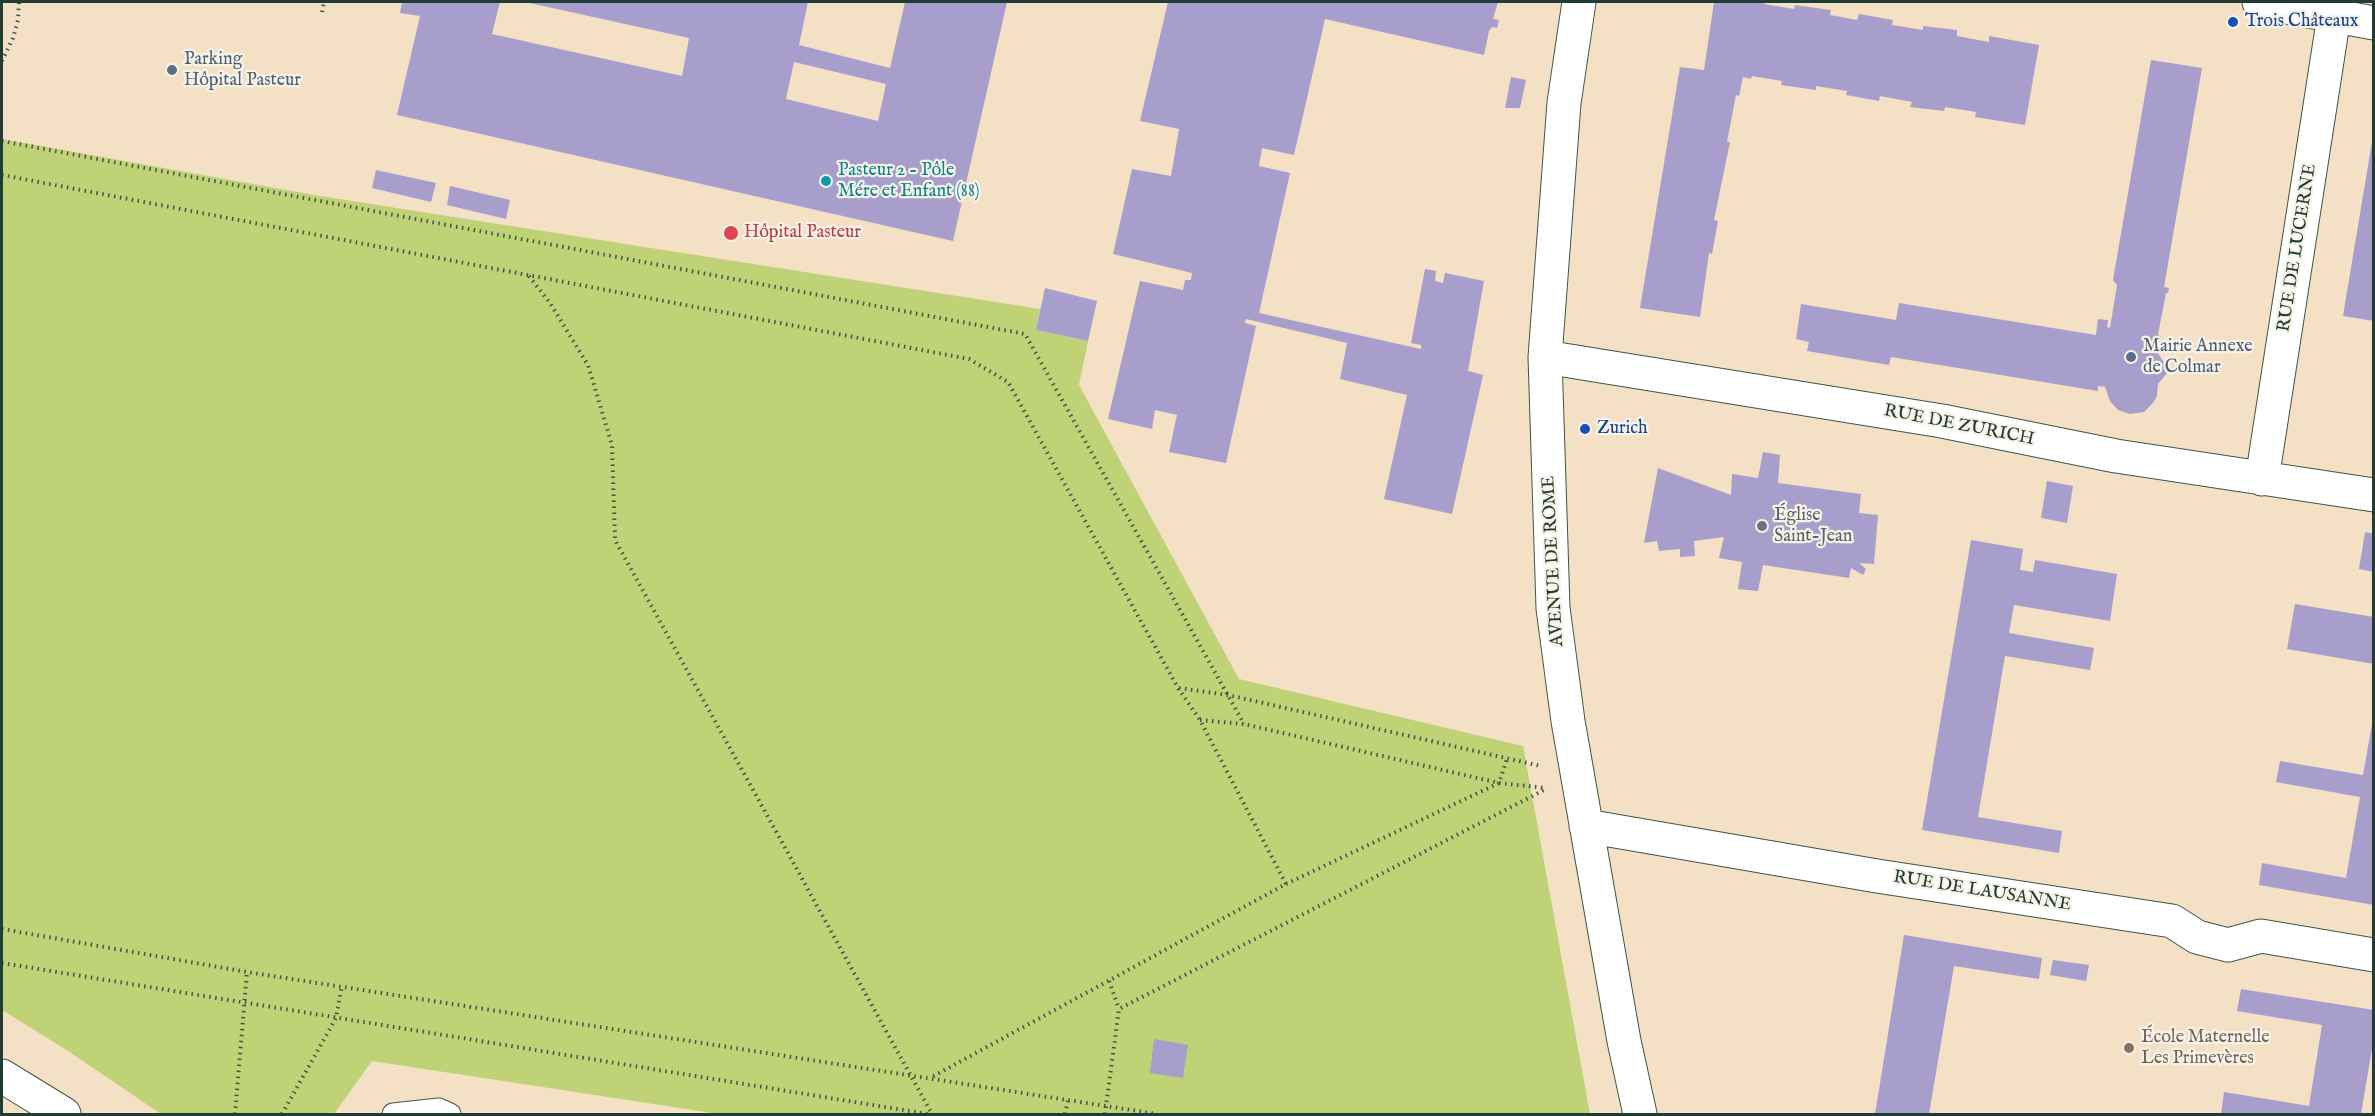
<!DOCTYPE html>
<meta charset="utf-8">
<style>
body{margin:0}
#map{position:relative;width:2375px;height:1116px;overflow:hidden;background:#f4e0c4;font-family:"IM FELL English",serif}
canvas{display:block}
.frame{position:absolute;inset:0;border:3px solid #1f3d34;pointer-events:none}
</style>
<div id="map">
<canvas width="2375" height="1116"></canvas>
<div class="frame"></div>
</div>
<script>
const g = document.querySelector('canvas').getContext('2d');
g.lineJoin = 'round';
function fill(path, color) { g.fillStyle = color; g.fill(path, 'evenodd'); }
const shape = rows => new Path2D(rows.map(r => 'M' + r).join(''));
function stroke(path, color, width, dash) { g.strokeStyle = color; g.lineWidth = width; g.lineCap = dash ? 'butt' : 'round'; g.setLineDash(dash || []); g.stroke(path); }
function label(font, color, halo, rows, align = 'center') {
  g.font = font + ' "IM FELL English",serif'; g.lineWidth = 4.5; g.setLineDash([]); g.textBaseline = 'middle'; g.strokeStyle = halo; g.fillStyle = color; for (const [text, x, y, turn = 0] of rows) {
    g.save(); g.translate(x, y); g.rotate((+turn || 0) * Math.PI / 180); g.textAlign = isNaN(turn) ? turn : align; if (halo) g.strokeText(text, 0, 0); g.fillText(text, 0, 0); g.restore();
  }
}
fill(shape([
 [2,139,320,196,1040,309,1036,330,1088,341,1079,385,1239,679,1523,746,1590,1114,719,1114,372,1061,334,1114,161,1114,68,1051,2,1010]
]), '#bfd376');
fill(shape([
 [402,2,500,2,492,34,682,76,689,38,525,2,808,2,799,45,890,68,905,2,1007,2,953,241,397,115,420,16,400,13],
 [794,62,886,84,878,121,786,99],
 [1168,2,1498,2,1493,19,1499,20,1497,28,1492,27,1489,31,1484,55,1325,19,1294,155,1262,148,1259,166,1290,173,1259,313,1421,349,1421,345,1411,343,1425,269,1436,271,1435,281,1443,283,1445,273,1484,281,1468,371,1483,375,1452,514,1384,499,1407,395,1340,379,1347,343,1246,319,1245,323,1256,326,1226,463,1169,452,1177,415,1155,410,1152,429,1108,419,1140,281,1183,290,1185,280,1191,280,1192,273,1113,254,1132,169,1171,176,1179,129,1140,121],
 [1714,2,1765,2,1764,4,1794,9,1795,5,1831,10,1830,15,1857,20,1859,14,1893,20,1892,25,1923,30,1923,26,1957,30,1957,36,1989,42,1989,36,2039,45,2025,125,1975,117,1976,112,1945,107,1944,111,1910,107,1912,102,1880,96,1879,101,1846,95,1847,91,1816,86,1816,90,1781,85,1782,81,1752,76,1751,79,1743,77,1739,96,1736,95,1727,142,1730,142,1714,220,1718,221,1712,254,1709,253,1700,317,1640,308,1680,67,1704,70],
 [2151,60,2202,68,2164,287,2169,288,2168,293,2166,293,2158,335,2161,336,2160,342,2156,341,2155,349,2165,364,2168,372,2158,384,2157,396,2153,403,2144,412,2130,414,2118,410,2110,401,2105,387,2098,386,2098,391,1891,357,1889,365,1807,351,1809,342,1796,339,1801,304,1896,320,1899,303,2096,335,2098,319,2108,320,2107,327,2110,328,2117,285,2113,280],
 [1511,77,1526,80,1520,108,1505,108],
 [2372,142,2374,142,2374,321,2343,316],
 [376,170,436,183,431,202,372,188],
 [450,186,510,200,506,219,447,205],
 [1045,288,1097,301,1088,341,1036,330],
 [1763,452,1780,455,1778,483,1861,494,1859,513,1878,515,1874,564,1859,563,1866,569,1863,575,1851,568,1849,578,1763,565,1758,591,1738,589,1742,562,1719,558,1724,537,1694,541,1695,556,1680,557,1680,549,1659,551,1657,541,1644,543,1658,468,1731,495,1732,474,1758,478],
 [2047,481,2073,486,2067,523,2041,518],
 [2365,532,2374,534,2374,572,2359,569],
 [1971,540,2023,549,2020,570,2033,572,2035,560,2117,574,2110,621,2014,605,2009,633,2094,648,2090,670,2005,656,1978,817,2062,831,2059,853,1922,830],
 [2295,604,2374,617,2374,664,2287,649],
 [2372,724,2374,905,2259,885,2262,863,2346,878,2360,797,2276,782,2280,761,2363,775],
 [1904,935,2042,958,2039,979,1954,966,1929,1114,1875,1114],
 [2053,960,2089,965,2086,981,2050,975],
 [2241,989,2374,1010,2374,1037,2361,1114,2221,1114,2224,1092,2309,1106,2322,1025,2237,1011],
 [1154,1039,1188,1045,1183,1078,1150,1073]
]), '#a79ecc');
const service = shape([
 [393,1114,439,1109,450,1114]
]);
const minor = shape([
 [1579,2,1564,103,1545,357,1553,608,1568,721,1624,1041,1640,1114],
 [2259,2,2374,23],
 [1545,357,1942,421,2116,456,2374,495],
 [2262,479,2334,16],
 [1586,826,1877,876,2172,921,2197,937,2228,945,2261,936,2374,955],
 [2,1076,64,1114]
]);
stroke(service, '#3f554a', 23);
stroke(minor, '#3f554a', 35);
stroke(shape([
 [322,12,324,2],
 [2,61,13,38,18,20,19,2],
 [2,141,1025,334,1244,724],
 [2,175,969,359,1008,382,1178,688,1200,720,1286,884,930,1078],
 [529,276,550,303,588,365,612,445,615,540,932,1114],
 [1179,688,1228,695,1541,766],
 [1200,720,1244,724,1499,783,1546,788],
 [1286,884,1499,783,1507,759],
 [2,929,247,972,1157,1114],
 [2,963,928,1114],
 [1109,981,1119,1009],
 [235,1114,247,972],
 [282,1114,336,1018,342,985],
 [1065,1114,1068,1100],
 [1105,1114,1119,1009,1546,789]
]), '#3f554a', 4, [1.5, 4.5]);
stroke(service, '#fff', 21);
stroke(minor, '#fff', 33);
for (const [x, y, r, color] of [
 [2233,22,6,"#1a4fb4"],
 [172,70,6,"#5c6f8a"],
 [826,181,6,"#0f9aa8"],
 [731,233,8,"#e0444e"],
 [2131,357,6,"#5c6f8a"],
 [1585,429,6,"#1a4fb4"],
 [1762,526,6,"#6b7280"],
 [2129,1048,6,"#8d6e63"]
]) { const dot = new Path2D(); dot.arc(x, y, r, 0, 2 * Math.PI); g.fillStyle = color; g.fill(dot); stroke(dot, '#f7f3e8', 2); }
label('18px', '#164399', '#f7f3e8', [
 ["Trois Châteaux",2245,22],
 ["Zurich",1597,429]
], 'left');
label('18px', '#4e5e75', '#f7f3e8', [
 ["Parking",184,60],
 ["Hôpital Pasteur",184,81],
 ["Mairie Annexe",2143,347],
 ["de Colmar",2143,368]
], 'left');
label('18px', '#0d838f', '#f7f3e8', [
 ["Pasteur 2 - Pôle",838,171],
 ["Mére et Enfant (88)",838,192]
], 'left');
label('18px', '#be3a42', '#f7f3e8', [
 ["Hôpital Pasteur",744,233]
], 'left');
label('18px', '#1f3d34', '#f7f3e8', [
 ["RUE DE LUCERNE",2298,248,-81],
 ["RUE DE ZURICH",1959,426,11],
 ["AVENUE DE ROME",1554,561,-93],
 ["RUE DE LAUSANNE",1982,892,9]
]);
label('18px', '#5b616d', '#f7f3e8', [
 ["Église",1774,516],
 ["Saint-Jean",1774,537]
], 'left');
label('18px', '#785e54', '#f7f3e8', [
 ["École Maternelle",2141,1038],
 ["Les Primevères",2141,1059]
], 'left');
</script>
